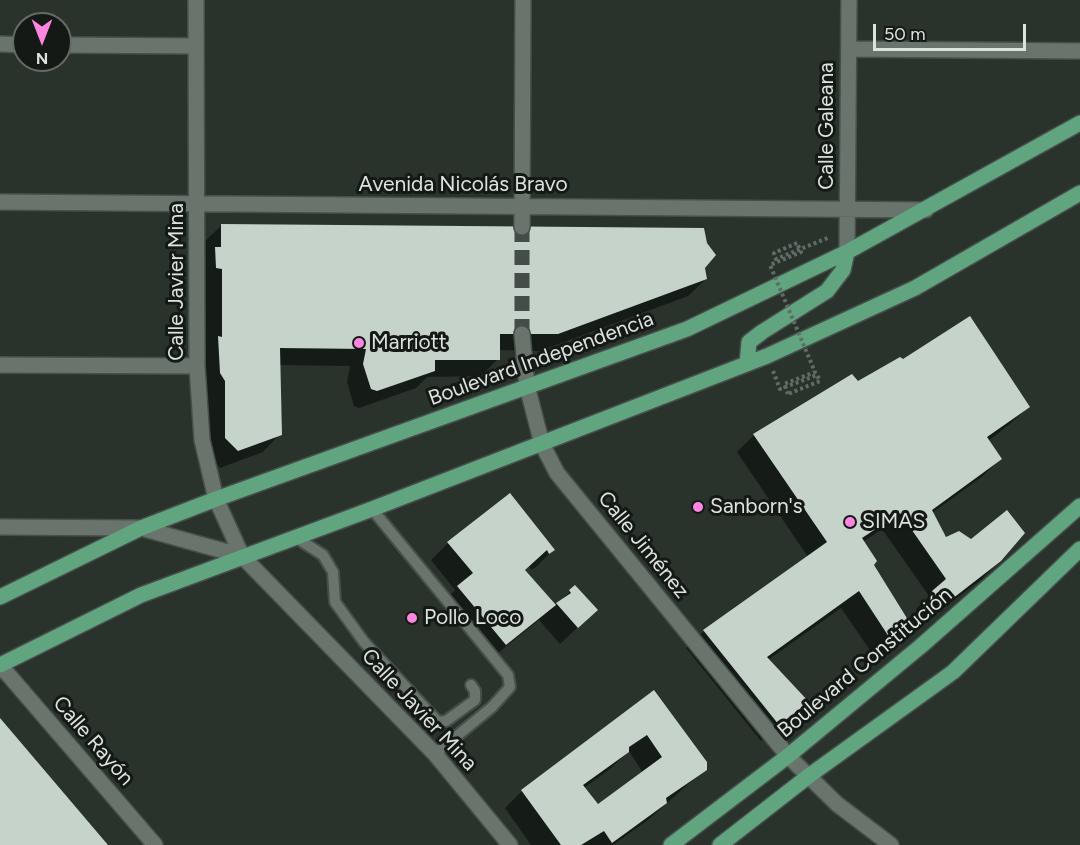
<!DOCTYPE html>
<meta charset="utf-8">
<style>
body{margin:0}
#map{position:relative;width:1080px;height:845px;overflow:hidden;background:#29332c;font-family:Figtree,sans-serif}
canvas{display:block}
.north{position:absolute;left:12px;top:12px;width:60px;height:60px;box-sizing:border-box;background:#151916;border:2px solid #656a66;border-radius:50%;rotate:180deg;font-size:16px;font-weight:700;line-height:24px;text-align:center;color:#dce3de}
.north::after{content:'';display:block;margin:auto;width:21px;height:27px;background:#fe86e1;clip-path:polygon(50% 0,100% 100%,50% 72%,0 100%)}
.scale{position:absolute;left:873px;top:24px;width:153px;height:27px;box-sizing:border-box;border:3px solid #dce3de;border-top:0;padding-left:8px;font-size:18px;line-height:21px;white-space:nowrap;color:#dce3de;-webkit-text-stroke:4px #151916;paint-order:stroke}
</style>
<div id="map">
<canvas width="1080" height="845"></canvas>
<div class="north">N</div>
<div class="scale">50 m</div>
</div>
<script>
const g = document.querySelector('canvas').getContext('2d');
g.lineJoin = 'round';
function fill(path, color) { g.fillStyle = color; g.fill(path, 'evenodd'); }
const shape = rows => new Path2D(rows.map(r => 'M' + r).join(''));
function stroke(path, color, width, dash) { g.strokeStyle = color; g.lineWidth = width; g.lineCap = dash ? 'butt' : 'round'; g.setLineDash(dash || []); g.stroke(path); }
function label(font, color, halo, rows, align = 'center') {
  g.font = font + ' Figtree,sans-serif'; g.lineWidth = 6; g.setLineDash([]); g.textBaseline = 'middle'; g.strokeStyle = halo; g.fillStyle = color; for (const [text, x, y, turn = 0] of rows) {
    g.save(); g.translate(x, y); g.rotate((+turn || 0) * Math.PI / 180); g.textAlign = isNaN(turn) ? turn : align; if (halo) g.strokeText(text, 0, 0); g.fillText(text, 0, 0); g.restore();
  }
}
fill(shape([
 [222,225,704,268,706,279,688,296,540,351,498,350,498,359,481,376,427,377,416,388,359,408,354,406,347,382,350,366,279,365,280,434,263,452,220,468,208,456,208,399,204,391,202,354,205,351,205,285,199,285,198,266,205,260,204,242],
 [858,383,1028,407,1010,424,988,441,1000,459,983,476,932,513,946,539,1000,560,982,579,925,622,916,609,929,596,882,529,863,542,872,565,912,628,894,645,874,656,841,608,768,660,807,702,761,741,686,648,704,631,808,557,737,452,754,435],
 [448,543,553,550,536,567,531,570,529,566,524,571,555,606,575,587,596,610,560,644,539,620,488,661,441,604,455,590,431,560],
 [653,692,705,769,648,820,613,845,531,845,505,808,522,791],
 [629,751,643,773,598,807,584,788,610,769]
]), '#0007');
fill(shape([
 [221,224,704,228,707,243,716,255,705,268,707,279,558,334,500,334,500,360,435,360,435,371,377,391,371,389,363,364,366,349,280,348,282,435,238,451,225,438,225,381,220,373,218,336,222,337,222,269,216,268,215,247,221,247],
 [970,316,1030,407,987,437,1002,459,932,510,946,537,959,531,971,539,1007,510,1025,533,1001,561,943,606,932,591,946,579,900,513,862,538,877,561,874,565,913,628,891,640,859,591,767,657,809,702,779,725,703,630,827,542,753,434,852,374,858,381,900,357,903,359],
 [510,493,555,550,549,554,547,550,525,570,556,605,506,645,457,586,473,573,447,542],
 [575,585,598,610,578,628,556,603,571,593,569,590],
 [654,690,707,762,707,770,666,798,667,803,612,843,604,831,581,845,561,845,521,790],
 [647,735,662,757,598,804,583,785,629,752,629,747],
 [0,718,108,845,0,845]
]), '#c6d3cb');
stroke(shape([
 [522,227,522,334]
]), '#444d47', 15, [15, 8]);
const service = shape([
 [372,509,508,675,510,687,492,707,435,754],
 [295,537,323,555,333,572,335,602,364,642,438,722,446,721,475,700,475,691,471,685]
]);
const minor = shape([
 [196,0,197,366,202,440,216,499,242,556,435,754,510,845],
 [0,44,24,45],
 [60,45,195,46],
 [849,49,1080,51],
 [0,202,926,210],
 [522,227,523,0],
 [847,252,849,0],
 [522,334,527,386,542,444,557,473,788,756,837,804,891,845],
 [0,365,197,366],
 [0,527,141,528,242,556],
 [0,665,155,845]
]);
const primary = shape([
 [747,364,749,342,762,332,827,291,843,270,847,252],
 [0,597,141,528,216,499,687,329,847,252,1080,123],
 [0,665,141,595,372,509,767,356,915,288,1080,193],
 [671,845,788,756,921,646,1080,506],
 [720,845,810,775,953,672,1080,549]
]);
stroke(service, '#464f49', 14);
stroke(minor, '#464f49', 18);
stroke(primary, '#464f49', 18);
stroke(shape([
 [797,243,774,253,776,259,830,237],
 [773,371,780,389,817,375,820,381,788,394]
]), '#626b65', 4, [3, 3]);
stroke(service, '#68746c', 10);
stroke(minor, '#68746c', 15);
stroke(primary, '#61a580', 15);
stroke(shape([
 [788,394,784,384,815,372,770,265,801,252,797,243]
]), '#626b65', 4, [3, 3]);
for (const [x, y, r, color] of [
 [359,343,6,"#fe86e1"],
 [698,507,6,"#fe86e1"],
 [850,522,6,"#fe86e1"],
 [412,618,6,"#fe86e1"]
]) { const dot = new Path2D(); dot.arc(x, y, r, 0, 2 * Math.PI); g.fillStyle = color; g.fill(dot); stroke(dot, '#151916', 2); }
label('21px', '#dce3de', '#151916', [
 ["Calle Galeana",827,126,-90],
 ["Avenida Nicolás Bravo",463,185],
 ["Calle Javier Mina",177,282,-90],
 ["Boulevard Independencia",541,359,-20],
 ["Calle Jiménez",643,545,51],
 ["Boulevard Constitución",865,663,-40],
 ["Calle Javier Mina",419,710,47],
 ["Calle Rayón",93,741,49]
]);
label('21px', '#dce3de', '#151916', [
 ["Marriott",371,343],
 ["Sanborn's",710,507],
 ["SIMAS",862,522],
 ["Pollo Loco",424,618]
], 'left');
</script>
